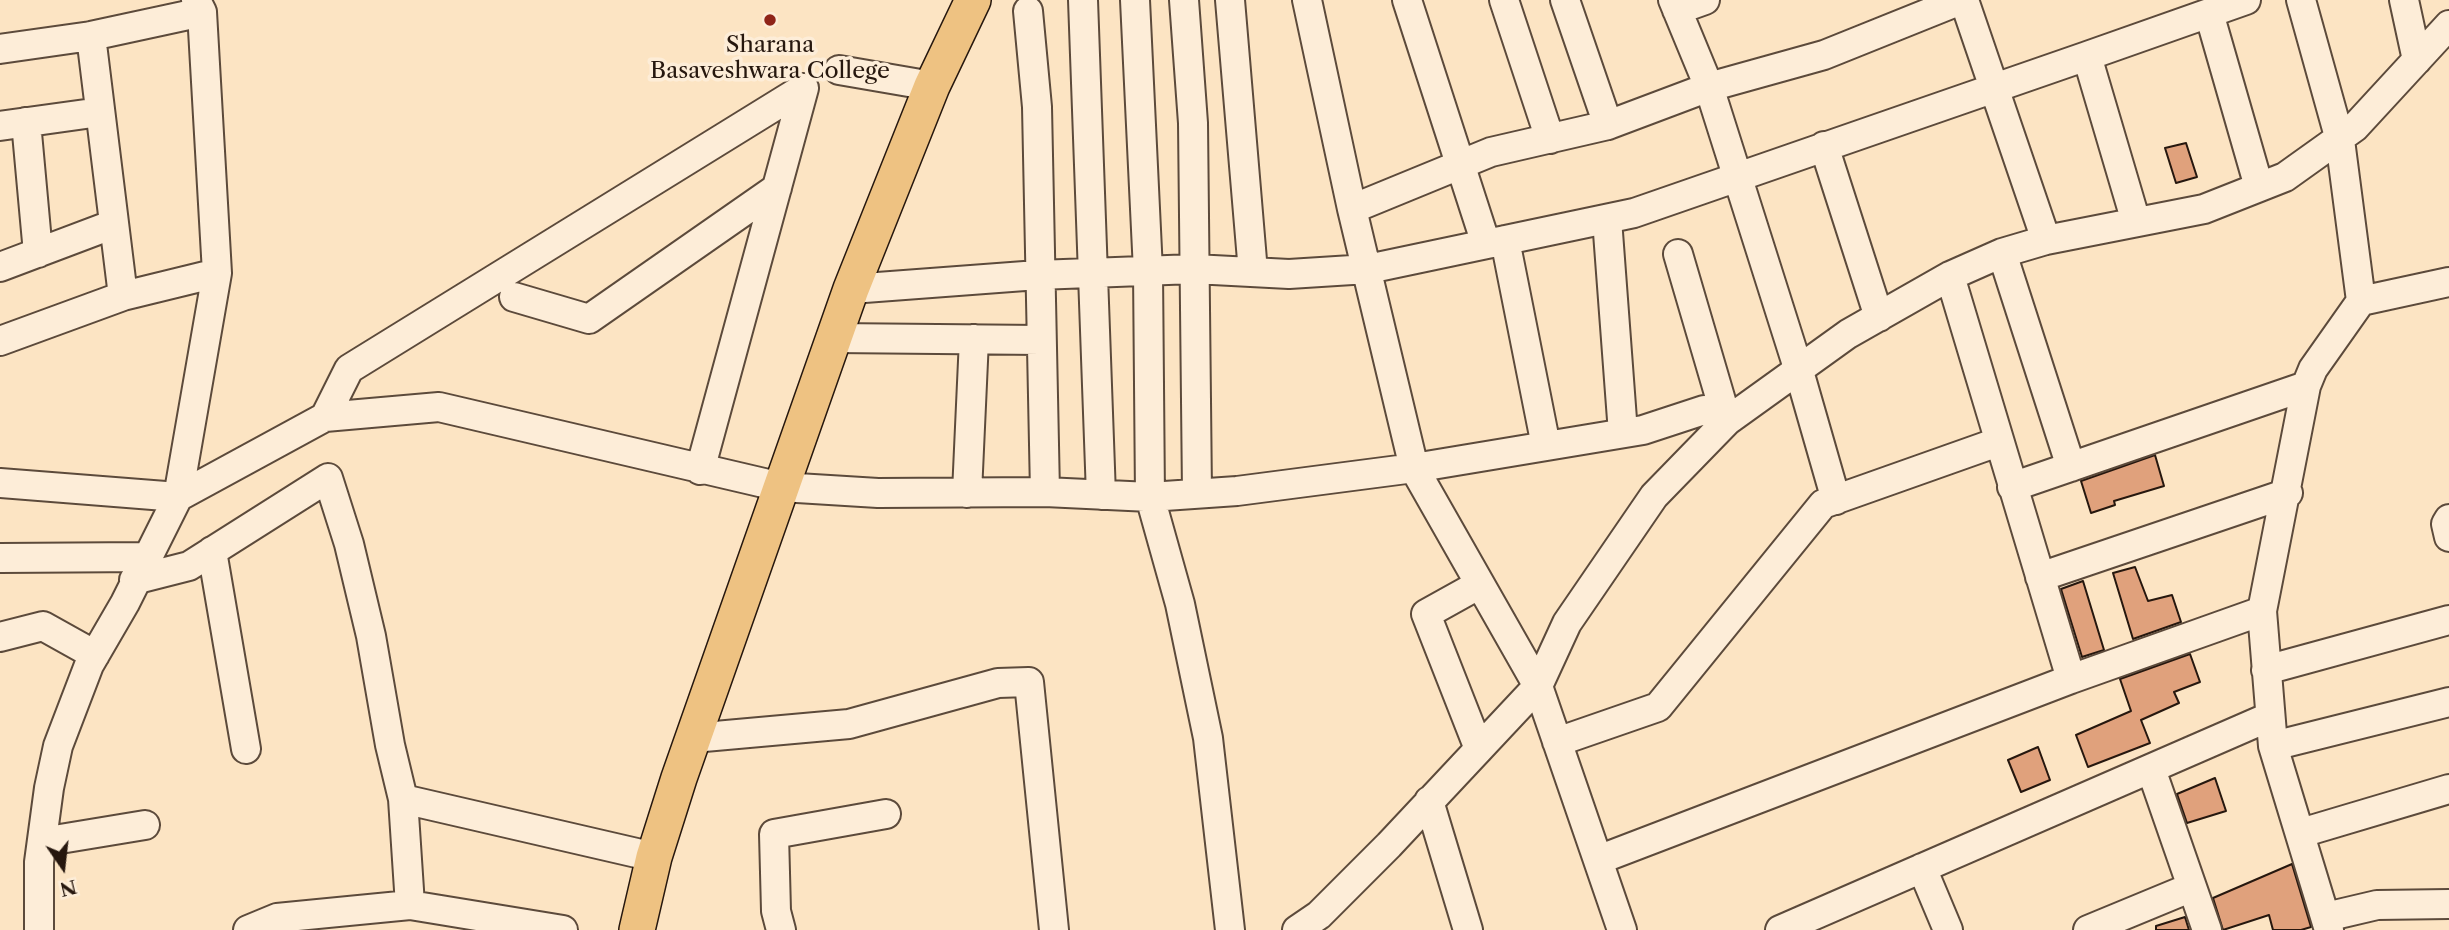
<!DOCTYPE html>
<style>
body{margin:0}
#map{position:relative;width:2449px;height:930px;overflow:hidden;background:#fce4c3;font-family:"Libre Caslon Text",serif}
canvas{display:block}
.north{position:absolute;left:28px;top:832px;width:70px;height:70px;-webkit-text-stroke:5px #fdedd8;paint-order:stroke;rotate:166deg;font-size:19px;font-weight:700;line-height:28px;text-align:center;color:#26170e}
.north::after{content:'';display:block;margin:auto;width:24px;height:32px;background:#26170e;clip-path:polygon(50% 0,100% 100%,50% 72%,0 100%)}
</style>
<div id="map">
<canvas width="2449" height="930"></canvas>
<div class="north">N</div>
</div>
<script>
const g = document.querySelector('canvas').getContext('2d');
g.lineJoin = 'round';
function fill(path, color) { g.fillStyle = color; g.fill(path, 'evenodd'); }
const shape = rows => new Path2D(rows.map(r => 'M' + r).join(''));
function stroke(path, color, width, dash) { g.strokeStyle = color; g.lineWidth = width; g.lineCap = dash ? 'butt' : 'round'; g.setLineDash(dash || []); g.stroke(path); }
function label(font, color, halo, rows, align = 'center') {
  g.font = font + ' "Libre Caslon Text",serif'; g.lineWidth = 7; g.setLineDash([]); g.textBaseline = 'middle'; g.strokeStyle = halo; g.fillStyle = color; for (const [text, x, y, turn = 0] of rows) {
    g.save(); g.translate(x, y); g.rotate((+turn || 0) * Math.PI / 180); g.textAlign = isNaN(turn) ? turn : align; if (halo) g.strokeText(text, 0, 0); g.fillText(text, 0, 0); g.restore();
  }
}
const building = shape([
 [2186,143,2197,177,2176,183,2165,148,2186,143],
 [2155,455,2164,486,2114,501,2115,505,2091,513,2081,481,2155,455],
 [2135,567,2148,601,2172,595,2181,622,2133,639,2113,573,2135,567],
 [2083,581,2104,650,2082,657,2061,589,2083,581],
 [2190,654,2200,682,2174,692,2179,703,2141,720,2150,743,2088,767,2076,735,2131,711,2120,679,2190,654],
 [2038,747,2050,780,2021,792,2008,760,2038,747],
 [2215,778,2226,811,2187,823,2177,794,2215,778],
 [2292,864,2311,927,2301,930,2273,930,2269,915,2223,930,2213,898,2292,864],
 [2185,917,2189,930,2156,930,2156,926,2185,917]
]);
fill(building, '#e0a17c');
stroke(building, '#26170e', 2);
const minor = shape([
 [1083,0,1101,495],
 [1135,0,1148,271,1150,497,1180,604,1208,738,1230,930],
 [1184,0,1193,123,1197,493],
 [1230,0,1253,272],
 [1307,0,1352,209,1414,468,1538,686,1622,930],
 [1407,0,1486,244],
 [1504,0,1550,139],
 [1565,0,1608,125],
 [1673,0,1709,87,1799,371,1836,500],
 [1964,0,2046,240],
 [2301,0,2340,140,2361,301,2313,369,2306,386,2262,611,2273,746,2329,930],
 [2404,0,2417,60],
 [1677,10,1705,0],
 [1028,11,1037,107,1045,492],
 [2209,13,2259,187],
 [91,36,123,296],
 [0,49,91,36,202,12],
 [839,70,932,86],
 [26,122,38,253],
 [0,126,100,112],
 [1824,146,1879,317],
 [1352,209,1491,152,1608,125,1709,87,1824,55,1961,0],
 [1607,219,1623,433],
 [2136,222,2087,56,2246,0],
 [1505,240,1546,446],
 [2002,253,2071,467],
 [1678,254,1727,421],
 [0,267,114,224],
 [1950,276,2071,679],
 [851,289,1038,275,1194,269,1289,274,1368,269,1634,213,2087,56],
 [514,297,589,319,777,188],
 [2361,301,2449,282],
 [834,338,1040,340],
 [0,341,123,296,217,273],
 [325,417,349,369,804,88],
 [700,470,804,88],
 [0,483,178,497,325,417,439,407,781,487,878,493,1045,492,1150,497,1237,491,1414,468,1643,430,1704,410,1727,421],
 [2012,487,2306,386],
 [967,493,974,339],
 [2449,519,2446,524,2449,537],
 [212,551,246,749],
 [0,558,146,557],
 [2040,577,2288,493],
 [134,580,189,566,328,478,349,544,371,636,390,745,403,799,410,905,563,930],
 [0,637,43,626,95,655],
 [2266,670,2449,620],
 [693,738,849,724,998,683,1029,682,1054,930],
 [1557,742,1658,707,1823,504,1998,442],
 [2273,746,2449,702],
 [1479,749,1426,614,1480,584],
 [2151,769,2207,930],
 [403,799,654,857],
 [1429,801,1468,930],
 [2301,833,2449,789],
 [42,842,145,825],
 [1598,860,2071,679,2262,611],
 [1922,868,1948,930],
 [2326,917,2377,905,2449,904],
 [39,930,39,862,49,788,58,746,89,665,125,603,178,497,217,273,202,12,196,0],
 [248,930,277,918,410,905],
 [781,930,776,911,774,834,886,814],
 [1297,930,1319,915,1389,845,1538,686,1567,623,1654,496,1727,421,1848,334,1950,276,2002,253,2046,240,2204,209,2285,177,2355,127,2449,25],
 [1780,930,2269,717],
 [2088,930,2192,887]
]);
const major = shape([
 [637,930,654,857,679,778,851,289,932,86,973,0]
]);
stroke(minor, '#5c4a3b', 32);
stroke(major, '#26170e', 38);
stroke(minor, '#fdedd8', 28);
stroke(major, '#eec282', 35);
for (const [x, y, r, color] of [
 [770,20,7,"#8f2418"]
]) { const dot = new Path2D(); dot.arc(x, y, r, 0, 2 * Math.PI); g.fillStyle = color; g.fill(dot); stroke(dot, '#fdedd8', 2.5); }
label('23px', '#26170e', '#fdedd8', [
 ["Sharana",770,45],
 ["Basaveshwara College",770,71]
]);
</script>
